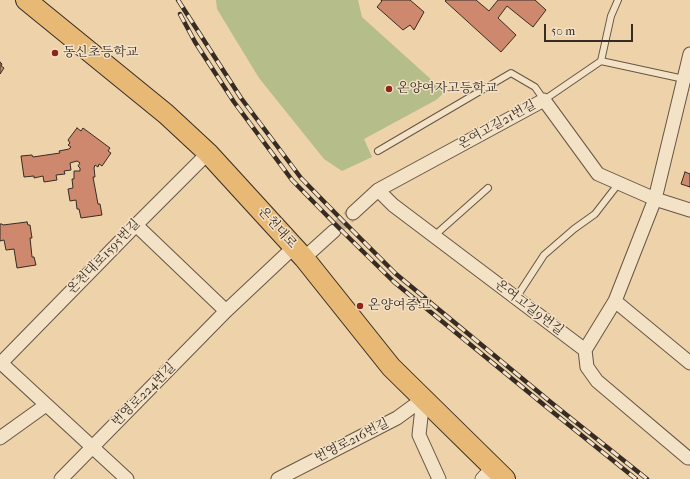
<!DOCTYPE html>
<meta charset="utf-8">
<style>
body{margin:0}
#map{position:relative;width:690px;height:479px;overflow:hidden;background:#eed2a9;font-family:"IM FELL French Canon",serif}
canvas{display:block}
.scale{position:absolute;left:544px;top:24px;width:89px;height:18px;box-sizing:border-box;border:2px solid #372c24;border-top:0;padding-left:5px;font-size:12px;line-height:14px;white-space:nowrap;color:#372c24;-webkit-text-stroke:3px #f4e2c7;paint-order:stroke}
</style>
<div id="map">
<canvas width="690" height="479"></canvas>
<div class="scale">50 m</div>
</div>
<script>
const g = document.querySelector('canvas').getContext('2d');
g.lineJoin = 'round';
function fill(path, color) { g.fillStyle = color; g.fill(path, 'evenodd'); }
const shape = rows => new Path2D(rows.map(r => 'M' + r).join(''));
function stroke(path, color, width, dash) { g.strokeStyle = color; g.lineWidth = width; g.lineCap = dash ? 'butt' : 'round'; g.setLineDash(dash || []); g.stroke(path); }
function label(font, color, halo, rows, align = 'center') {
  g.font = font + ' "IM FELL French Canon","Noto Serif KR",serif'; g.lineWidth = 3; g.setLineDash([]); g.textBaseline = 'middle'; g.strokeStyle = halo; g.fillStyle = color; for (const [text, x, y, turn = 0] of rows) {
    g.save(); g.translate(x, y); g.rotate((+turn || 0) * Math.PI / 180); g.textAlign = isNaN(turn) ? turn : align; if (halo) g.strokeText(text, 0, 0); g.fillText(text, 0, 0); g.restore();
  }
}
fill(shape([
 [216,0,358,0,362,17,445,92,436,100,364,139,372,157,342,171,324,159,259,78,217,9]
]), '#b5bd8a');
const building = shape([
 [381,0,410,0,424,12,414,30,410,25,403,30,377,7,382,1,381,0],
 [446,0,476,0,489,11,498,0,535,0,546,10,533,27,507,6,498,18,516,35,501,52,445,1,446,0],
 [0,62,2,64,1,66,4,68,0,74,0,62],
 [77,128,81,131,83,128,110,148,108,151,111,153,102,166,99,164,98,167,95,165,94,168,95,177,93,177,98,204,100,204,102,215,81,218,79,209,77,209,76,200,70,201,68,189,73,188,72,179,74,179,74,171,80,171,80,168,78,166,80,163,77,161,70,163,71,170,64,171,65,174,56,175,57,180,44,182,43,176,34,178,34,176,24,177,21,156,32,155,33,157,60,153,59,151,69,149,71,147,68,145,70,143,68,140,77,128],
 [685,172,690,174,690,187,681,184,685,172],
 [27,222,28,225,30,225,32,238,30,238,32,257,34,257,36,265,17,268,14,249,6,250,4,240,0,241,0,224,2,224,3,225,27,222]
]);
fill(building, '#cd886e');
stroke(building, '#372c24', 1);
stroke(shape([
 [334,231,353,213]
]), '#c9b18e', 13, [13, 6]);
const service = shape([
 [601,61,611,16,618,0],
 [378,151,511,73,535,87,544,100,601,61,684,79],
 [434,236,488,188],
 [516,298,544,255,574,229,595,214,619,183]
]);
const minor = shape([
 [378,190,393,205,585,350,615,301,690,363],
 [353,213,378,190,544,100,598,174,655,199,690,210],
 [136,225,226,311],
 [304,258,334,231],
 [615,301,655,199,690,54],
 [585,350,587,367,597,381,688,458],
 [0,362,127,479],
 [1,363,136,225,208,153],
 [423,399,419,435,439,479],
 [0,438,46,405],
 [61,479,226,311,294,247],
 [278,479,397,418,423,399],
 [482,479,493,467]
]);
const primary = shape([
 [26,0,166,114,208,153,304,258,391,367,505,479]
]);
stroke(service, '#655645', 8);
stroke(minor, '#655645', 15);
stroke(primary, '#372c24', 22);
stroke(service, '#f4e2c7', 6);
stroke(minor, '#f4e2c7', 13);
stroke(primary, '#e7b974', 20);
const rail = shape([
 [178,0,241,98,301,178,344,222,396,274,553,404,647,479],
 [180,14,195,42,234,102,292,180,338,227,394,282,549,409,636,479]
]);
stroke(rail, '#372c24', 4.5);
stroke(rail, '#f4e2c7', 3, [9]);
for (const [x, y, r, color] of [
 [55,53,4,"#8f2418"],
 [389,89,4,"#8f2418"],
 [360,306,4,"#8f2418"]
]) { const dot = new Path2D(); dot.arc(x, y, r, 0, 2 * Math.PI); g.fillStyle = color; g.fill(dot); stroke(dot, '#f4e2c7', 1.5); }
label('13px', '#372c24', '#f4e2c7', [
 ["동신초등학교",63,53],
 ["온양여자고등학교",397,89],
 ["온양여중고",368,306]
], 'left');
label('13px', '#372c24', '#f4e2c7', [
 ["온여고길21번길",497,125,-29],
 ["온천대로",277,228,48],
 ["온천대로1595번길",104,257,-46],
 ["온여고길9번길",529,308,37],
 ["번영로224번길",144,395,-45],
 ["번영로216번길",352,441,-27]
]);
</script>
